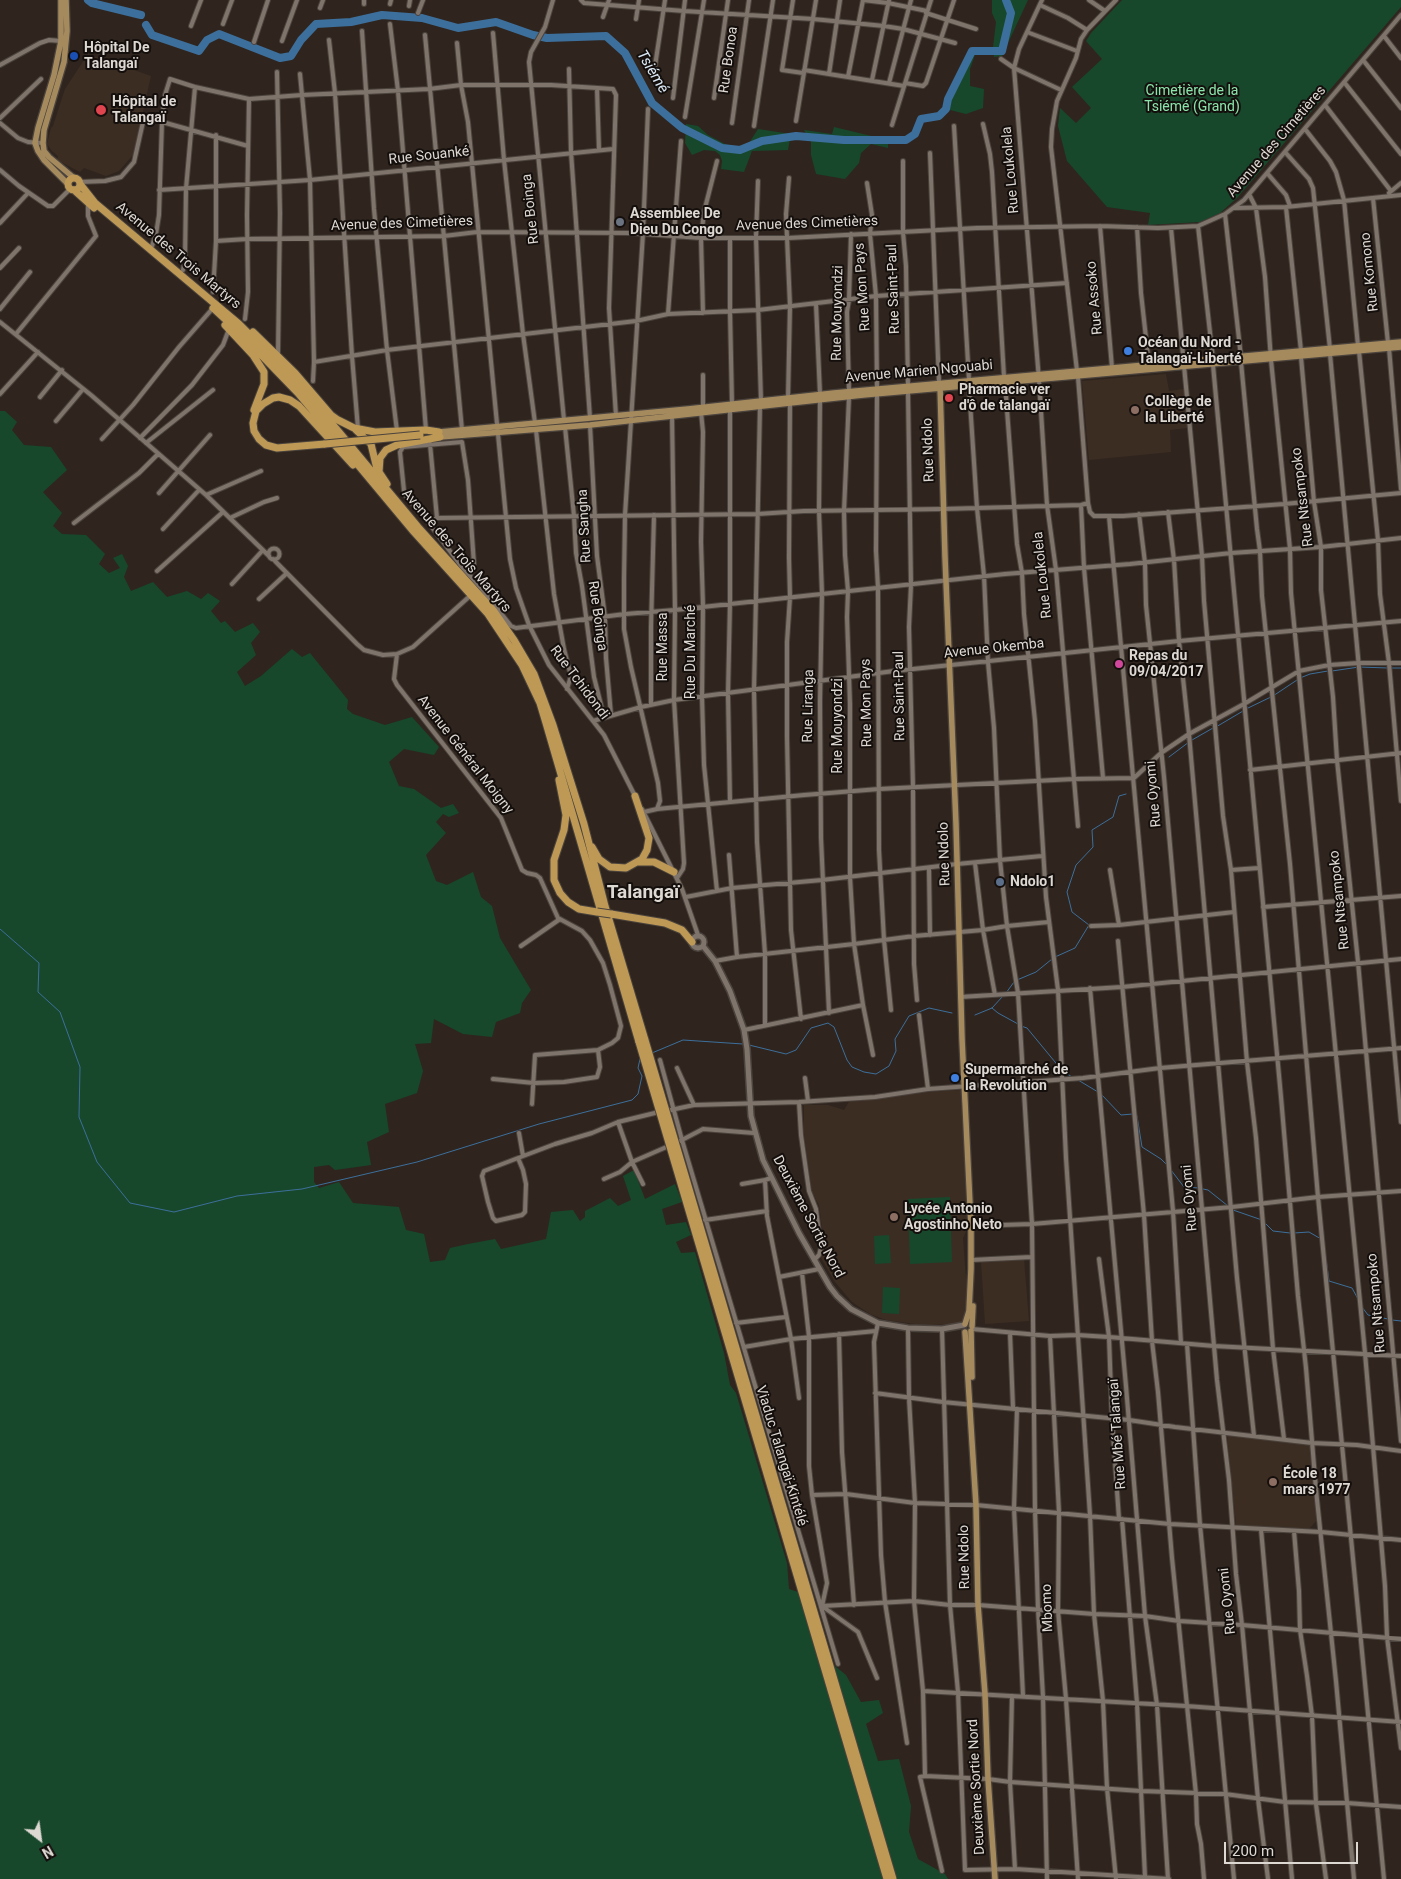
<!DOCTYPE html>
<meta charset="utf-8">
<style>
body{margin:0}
#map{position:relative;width:1401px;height:1879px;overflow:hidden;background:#2f251e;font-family:Roboto,sans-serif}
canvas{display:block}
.north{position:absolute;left:15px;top:1814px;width:50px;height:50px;-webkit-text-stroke:4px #140f0c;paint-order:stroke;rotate:150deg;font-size:14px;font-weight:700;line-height:20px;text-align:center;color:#ded8d3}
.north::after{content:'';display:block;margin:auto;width:18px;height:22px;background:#ded8d3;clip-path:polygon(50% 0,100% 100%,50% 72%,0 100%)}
.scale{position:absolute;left:1224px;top:1842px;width:134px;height:22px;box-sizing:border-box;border:2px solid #ded8d3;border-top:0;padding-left:6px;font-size:15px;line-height:18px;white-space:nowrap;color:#ded8d3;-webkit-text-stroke:4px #140f0c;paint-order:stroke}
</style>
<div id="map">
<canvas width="1401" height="1879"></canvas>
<div class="north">N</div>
<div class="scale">200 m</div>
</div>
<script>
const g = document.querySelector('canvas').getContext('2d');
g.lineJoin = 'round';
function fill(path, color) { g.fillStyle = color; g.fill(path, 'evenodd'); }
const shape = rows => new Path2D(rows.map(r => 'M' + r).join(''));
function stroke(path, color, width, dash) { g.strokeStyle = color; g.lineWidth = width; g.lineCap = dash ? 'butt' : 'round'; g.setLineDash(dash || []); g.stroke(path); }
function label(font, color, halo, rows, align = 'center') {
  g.font = font + ' Roboto,sans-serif'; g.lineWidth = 4; g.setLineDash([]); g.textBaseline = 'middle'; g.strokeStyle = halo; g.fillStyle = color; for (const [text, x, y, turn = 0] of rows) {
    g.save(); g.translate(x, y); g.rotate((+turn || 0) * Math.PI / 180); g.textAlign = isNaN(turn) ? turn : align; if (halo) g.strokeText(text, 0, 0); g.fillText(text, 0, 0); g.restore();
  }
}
fill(shape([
 [88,54,151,76,133,155,119,171,106,176,84,168,80,172,57,160,58,156,52,151,47,144,51,128,53,126,65,89],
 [1166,374,1169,391,1184,389,1188,428,1170,430,1171,452,1089,460,1082,381],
 [961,1090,967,1229,963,1238,966,1279,966,1315,960,1324,922,1325,886,1320,870,1314,852,1302,835,1282,821,1258,825,1249,819,1205,812,1192,804,1133,804,1105,828,1105,844,1110,849,1102,927,1092],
 [1024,1259,1029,1321,985,1324,981,1261],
 [1227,1434,1310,1445,1317,1520,1309,1529,1236,1525]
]), '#3c2d23');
fill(shape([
 [992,0,1028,0,1002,56,994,57,993,48,996,22,992,13],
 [1122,0,1401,0,1401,7,1237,198,1220,213,1200,222,1148,225,1150,213,1107,207,1067,161,1058,126,1060,108,1076,123,1091,108,1072,87,1102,59,1086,41,1091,33],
 [967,55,975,55,970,69,970,86,984,89,983,108,966,114,946,109],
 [686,124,698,126,708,135,725,144,738,147,749,143,758,129,791,134,788,150,752,151,744,172,721,169,722,161,720,155,715,151,704,150,692,155,685,143],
 [834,127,888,140,888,148,871,144,861,153,859,163,845,179,816,174,811,155,811,142,804,130,832,134],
 [0,411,5,411,17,422,12,430,24,445,51,447,67,470,43,492,62,513,53,526,62,534,86,535,105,554,99,564,109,573,120,568,113,558,122,554,128,566,124,577,131,591,153,582,167,597,187,591,201,599,208,593,220,601,211,611,221,623,225,621,235,632,253,623,260,632,251,643,256,655,237,672,245,686,261,676,292,649,302,657,310,653,348,700,347,709,353,714,385,725,412,717,439,747,434,755,404,749,389,762,399,786,414,789,441,808,453,804,459,813,449,817,443,814,436,822,446,833,426,855,436,881,447,885,473,872,481,897,492,906,500,938,531,990,522,1003,520,1013,496,1022,492,1037,463,1034,434,1019,431,1043,415,1044,423,1071,417,1093,385,1104,389,1132,367,1142,371,1165,335,1170,329,1165,314,1167,314,1182,319,1188,339,1182,353,1203,399,1207,406,1230,424,1234,430,1262,445,1260,450,1248,468,1244,495,1239,501,1249,546,1239,551,1212,573,1210,580,1221,585,1217,585,1211,610,1198,618,1206,631,1200,623,1176,634,1170,645,1199,675,1184,682,1202,662,1209,666,1225,686,1222,691,1235,676,1242,681,1253,695,1252,724,1353,730,1385,736,1393,787,1563,789,1589,798,1592,815,1650,846,1675,861,1702,879,1700,883,1713,866,1724,878,1761,899,1759,911,1806,909,1832,918,1859,945,1874,948,1879,0,1879],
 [950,1197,952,1262,910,1264,908,1199],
 [889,1235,891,1263,875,1264,874,1236],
 [883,1287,900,1288,899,1314,882,1313]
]), '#17482c');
stroke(shape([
 [1392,668,1401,668],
 [1332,671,1359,667,1388,668],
 [1300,678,1310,674,1328,671],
 [1246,709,1273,696,1297,680],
 [1216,727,1243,711],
 [1192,740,1213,728],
 [1169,757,1189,742],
 [0,929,39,963,38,992,60,1012,80,1067,79,1117,97,1162,130,1203,174,1212,237,1196,302,1189,417,1162,539,1124,632,1100,638,1094,642,1076,638,1068,640,1059],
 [1055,957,1075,948,1089,925,1072,912,1067,892,1076,865,1093,847,1092,830,1113,817,1119,796,1126,794],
 [1017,980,1036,972,1052,959],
 [1006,993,1014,982],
 [992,1008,998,1013,1018,1024],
 [975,1015,992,1008,1003,996],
 [1021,1026,1027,1028,1060,1068],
 [749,1045,786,1054,796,1050,811,1028,828,1023,834,1027,847,1060,852,1067,864,1072,876,1074,889,1066,896,1051,895,1039,909,1016,929,1008,952,1013],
 [652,1053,683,1040,743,1044],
 [1063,1071,1072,1077],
 [1078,1080,1098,1092],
 [1101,1094,1121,1115,1133,1114],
 [1137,1116,1142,1147,1161,1159,1167,1165],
 [1171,1170,1184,1187,1199,1188],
 [1203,1189,1208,1190,1228,1206],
 [1233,1210,1262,1220],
 [1265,1223,1273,1231,1290,1233],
 [1294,1233,1309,1232,1321,1239],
 [1324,1244,1329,1281,1352,1288,1358,1299],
 [1362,1307,1368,1315,1388,1319],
 [1392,1320,1401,1321]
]), '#3d6f9c', 1);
stroke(shape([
 [88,0,92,3,141,15],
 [146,25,152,35,199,51,207,40,219,34,280,58,291,56,301,40,316,24,351,22,382,15,422,18,458,28,496,22,533,35,547,38,606,36,625,53,652,103,682,128,722,148,740,150,762,141,796,136,844,140,906,140,915,134,921,119,939,116,946,109,948,99,972,51,1002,51,1011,13,1006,0]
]), '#3d6f9c', 8);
const street = shape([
 [553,0,545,27,531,52,529,62,564,420],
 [581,0,584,3,684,11,813,19,884,26,903,29,955,43],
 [793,0,782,70,803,73],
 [863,0,888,3,927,11],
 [1042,0,1019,49,1014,68,1039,380,1047,505,1056,570,1078,826],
 [1089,0,1105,11],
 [364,4,364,0],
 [390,4,391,0],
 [1040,5,1068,18,1087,30],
 [409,6,410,0],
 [320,8,323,0],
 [418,13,423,0],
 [926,13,976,29],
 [603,17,609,0],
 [636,19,639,0],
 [223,24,232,0],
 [390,24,398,91,426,430],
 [191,26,201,0],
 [362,31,374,209,387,350,397,431],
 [1027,32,1077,51],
 [493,33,504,160,523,334,535,423],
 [425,35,462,430],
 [1384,36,1401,58],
 [329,40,335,93,352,356,358,429],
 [282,41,297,0],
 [254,42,268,0],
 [457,43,461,85,468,122,510,559,516,588,529,625,549,665,604,735,635,796],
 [1001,59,1014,68,1061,90],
 [1363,60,1401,108],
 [0,65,40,43,49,40,61,41],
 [655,66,665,0],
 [569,69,571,152,590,418],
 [804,70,904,86],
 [277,72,280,213,278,355],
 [300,74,310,180,314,362],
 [829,74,840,0],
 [848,77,863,0],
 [872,80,889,0],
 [1344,82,1401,154],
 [889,83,911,0],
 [905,83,923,86,926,83,954,0],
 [597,88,599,150],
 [673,98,685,0],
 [714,98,728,0],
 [1325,105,1391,191],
 [648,109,643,233,625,515,624,579,624,629,631,667,658,783,660,801,657,809],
 [685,117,704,0],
 [0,118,41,79],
 [796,121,816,0],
 [0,123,18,138,28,142,43,143],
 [732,123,749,0],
 [983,124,990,154,992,172,1004,377],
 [892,125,931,0],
 [754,126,773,0],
 [954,126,969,380],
 [1305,129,1330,161,1336,172,1344,200,1358,346],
 [1285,152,1309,179,1313,188,1330,349],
 [930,153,939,383],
 [903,161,903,232,906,266,908,386],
 [0,170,19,186,48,206,53,206,70,189],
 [1267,173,1286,195,1290,206],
 [758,181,756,237,761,401],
 [79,182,105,181,121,177,134,162,143,122,148,118,248,146],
 [867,183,872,215,870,234,876,296,877,389],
 [159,190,310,180,613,149],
 [1389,193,1401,183],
 [1249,194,1256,208,1265,277,1271,360,1290,549,1291,593,1365,1353,1385,1586,1387,1637,1401,1748],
 [1373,198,1388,343],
 [1286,207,1301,351],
 [1234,208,1286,207,1401,195],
 [1225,214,1241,357],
 [0,223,28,193],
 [1100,226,1112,368],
 [1198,226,1213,359],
 [1137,227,1141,293,1149,365],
 [1171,228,1202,556,1204,601,1223,816,1231,870,1247,1062,1256,1138,1273,1349,1284,1439],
 [730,238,730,311,732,404],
 [216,241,247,239,444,236,477,232,631,233,701,238,788,238,977,228,1100,226,1158,228,1198,226,1225,214,1244,200,1401,15],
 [152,246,156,234,159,215,162,121,165,95,170,79,195,87,249,99,302,95,429,89,461,85,551,85,613,89,616,95,609,308,616,416],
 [0,268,19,248],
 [183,270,185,259,186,189,195,87],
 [213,292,216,241,216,135],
 [816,304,820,394],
 [0,309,30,272],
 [703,313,701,238,704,212,717,161],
 [668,314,681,141],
 [245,319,248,292,247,215,249,99],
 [0,322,91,395,206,495,269,556],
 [16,334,96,236,88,216,88,204],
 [1389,348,1401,489],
 [1359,351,1378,540,1380,594,1389,663,1401,801],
 [1330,354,1401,1122],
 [1301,357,1314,502,1321,547,1321,590,1333,697,1337,760,1358,962,1401,1441],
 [1241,362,1257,529,1260,551,1262,596,1290,864,1318,1197,1384,1879],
 [1213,365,1281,1097,1298,1296,1306,1368,1316,1490,1336,1681,1354,1879],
 [1077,371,1051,147,1052,129,1057,101,1076,58,1081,39,1087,30,1116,0],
 [703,375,703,407],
 [1078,377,1088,503,1090,512,1094,516,1123,516,1284,504,1401,493],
 [313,381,314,362,387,350,636,321,668,314,758,310,876,296,1067,283],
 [1005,383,1017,544,1022,573,1024,614,1035,721,1046,897,1058,990,1066,1158,1090,1515,1094,1614,1103,1701,1107,1788,1116,1879],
 [969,387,977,508,984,576,988,662,994,728,1000,860,1007,926,1018,993,1032,1224,1035,1510,1038,1609,1043,1697,1047,1879],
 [849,391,847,312,849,300,851,234],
 [908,392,911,585,909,627,913,787,914,964,917,1000],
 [0,394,38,352],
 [877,394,876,551,878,588,879,850,884,940,891,1010],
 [40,397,62,370],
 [849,397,844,511,845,555,848,591,847,617,850,704,850,877,854,944,863,1005,873,1055],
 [788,398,790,306,786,214,789,178],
 [820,400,819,511,822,594,820,702,821,838,829,1013],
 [790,403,789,558,790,597,787,642,787,737,791,930,801,1019],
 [760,406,754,690,757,842,765,954,765,1024],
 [730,410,730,603,728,694,730,802],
 [701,412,703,432,701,542,703,606,702,697,704,765,717,891],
 [672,415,675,610,674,700,684,863,683,869,677,878],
 [56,421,83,389],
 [590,425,597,556,605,617,606,658,611,715],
 [565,427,574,516,576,553,582,586,594,677,604,717],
 [536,430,554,594,564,649,571,676,567,689],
 [140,438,192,385,223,345,229,329],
 [102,439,133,405,179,347,213,308],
 [146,443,213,390],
 [430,444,437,518],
 [159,493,210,435],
 [206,495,261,471],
 [1081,505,1084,568,1103,778],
 [1168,512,1174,560,1179,641,1189,734,1237,1278,1254,1436],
 [1139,514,1145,563,1146,605,1164,777,1217,1380,1229,1480,1236,1574,1242,1625,1258,1799,1268,1879],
 [1109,516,1173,1211,1181,1343],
 [230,518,264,502,277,498],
 [428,522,437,518,757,514,804,511,943,509,1081,505,1088,503],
 [74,523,139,473,158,454],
 [163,529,199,490],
 '268.5 554a5.5 5.5 0 1 1 11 0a5.5 5.5 0 1 1-11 0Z',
 [273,559,357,644,364,650,383,655,397,654,413,647,471,595],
 [157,571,223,512],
 [470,574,473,570,474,564,468,480,462,442,403,447,400,452,404,491,406,496,428,522,462,567,481,588,511,626,516,628,625,614,675,610,1005,574,1130,564,1231,553,1321,547,1401,538],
 [232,584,263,550],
 [259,599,287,573],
 [397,654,394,679,397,685,501,818,522,870,527,873,536,875,540,878,558,918,582,931,590,940,603,963,610,985,621,1026,618,1038,612,1043,598,1050,535,1055,532,1104],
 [651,705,651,627,654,515],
 [593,721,641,707,674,700,894,671,1179,641,1401,621],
 [1250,770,1401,753],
 [642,809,682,889,698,935],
 [644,812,657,809,804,795,879,789,1074,779,1134,778,1161,753,1189,734,1244,704,1299,671,1329,665,1359,663,1401,663],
 [729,855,737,957],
 [975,863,983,930,995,995],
 [929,868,930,935],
 [1110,870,1119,925],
 [1231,870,1259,868],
 [686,897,732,888,822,880,957,864,1042,856],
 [1263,907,1401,896],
 [1091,926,1119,925,1234,912],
 [1118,941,1144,1215,1152,1341,1158,1392,1172,1558,1196,1794,1197,1824,1201,1844,1204,1879],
 [521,946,560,919],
 [715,961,737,957,854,944,914,936,983,930,1007,926,1049,922],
 [1090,988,1126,1386,1145,1616,1157,1705,1168,1879],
 [960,997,1122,987,1401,959],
 [919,1015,928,1089],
 [744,1030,863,1005],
 [660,1060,682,1140,838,1664],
 [677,1068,694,1105],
 [805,1078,808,1101],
 [493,1079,534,1083,564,1082,597,1077,600,1067,598,1050],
 [799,1102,801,1135,809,1191,816,1209,821,1248,819,1255,814,1260],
 [666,1111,694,1105,799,1102,875,1097,928,1089,1083,1078,1160,1068,1401,1048],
 [618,1122,632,1162,643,1184],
 [519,1133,523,1156],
 [680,1141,703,1129,754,1133],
 [518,1158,523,1170,526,1184,525,1212,522,1215,496,1221,493,1218,488,1202,482,1176,484,1171,518,1158,555,1144,592,1133,618,1122,659,1112],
 [771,1178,765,1180,767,1216,791,1339,799,1398],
 [604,1179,620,1172,632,1162,671,1145],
 [742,1184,765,1180],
 [705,1220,767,1211],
 [971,1226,1032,1224,1232,1207,1318,1197,1401,1191],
 [1099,1259,1109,1337,1112,1419,1119,1519],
 [971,1260,1032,1257],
 [802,1273,809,1337,809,1466,812,1495,827,1583,822,1606,858,1632,877,1678],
 [779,1277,819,1269],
 [736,1323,786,1317],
 [878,1323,874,1342,881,1555,885,1602,907,1743],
 [908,1328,909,1398,915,1503,914,1601,923,1691,924,1731,925,1776,920,1777,942,1871],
 [942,1329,950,1605,958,1692,965,1870,1015,1869,1169,1879],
 [972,1329,1050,1336,1077,1335,1109,1337,1214,1346,1401,1356],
 [1010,1333,1013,1408],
 [839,1334,842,1452,854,1605],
 [1050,1336,1059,1513,1058,1611,1066,1699,1078,1879],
 [1187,1344,1200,1525,1234,1879],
 [744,1347,791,1339,876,1331],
 [875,1393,943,1402,1129,1420,1175,1427,1312,1443,1357,1445,1401,1451],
 [1017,1409,1014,1508,1023,1696],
 [812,1495,846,1494,915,1503,976,1505,1170,1524,1321,1532,1401,1540],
 [1122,1519,1137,1703,1145,1877],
 [1261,1529,1292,1879],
 [1294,1531,1299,1591,1300,1630,1307,1676,1312,1716,1316,1804,1326,1879],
 [822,1606,914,1601,950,1605,978,1605,1094,1614,1145,1616,1179,1621,1242,1625,1401,1639],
 [923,1691,1186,1706,1401,1722],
 [1012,1696,1010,1782,1015,1869],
 [925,1776,988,1779,1010,1782,1141,1791,1225,1794,1285,1802,1347,1803,1401,1807]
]);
const secondary = shape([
 '692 942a6 6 0 1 1 12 0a6 6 0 1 1-12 0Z',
 [703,946,715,961,730,991,744,1030,747,1049,751,1116,763,1160,799,1233,830,1287,837,1296,851,1309,878,1323,908,1328,942,1329,964,1325]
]);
const primary = shape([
 [61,0,61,41,54,75,38,128,35,143,38,151,44,160,68,184],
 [66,0,67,31,64,62,44,130,43,143,44,151,49,157,74,178],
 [940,385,945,557,956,824,962,1039,971,1226,971,1269,969,1311,965,1324],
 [439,432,688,409,834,393,1401,342],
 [440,437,590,425,863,395,1401,347],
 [972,1326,973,1306],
 [971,1331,972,1377],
 [965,1332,976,1505,978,1605,985,1694,988,1779,995,1879]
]);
const highway = shape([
 '68 184a6 6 0 1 1 12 0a6 6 0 1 1-12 0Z',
 [80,184,95,203,239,324,278,363,304,390,418,527,493,610,514,640,534,674,553,725,584,824,605,906,645,1040],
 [74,190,94,208],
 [213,308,239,332,298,393,414,532,488,614,522,665,540,703,546,723,639,1042],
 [225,325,253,355,264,372,264,384,254,410],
 [253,332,295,373,331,415,338,420,354,428,375,432,426,430,439,432],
 [356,430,371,444,377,469],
 [325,444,277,448,266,445,259,439,254,431,253,423,256,411,263,404,273,398,279,397,290,400,299,406,353,465],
 [387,484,379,472,380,458,386,450,397,445,440,437],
 [559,780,566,815,564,830,554,860,554,880,560,893,568,902,579,909,597,912],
 [592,847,599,859,610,867,626,868,642,859,647,850,649,838,635,796],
 [639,862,654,862,674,872],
 [611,914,665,923,682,930,692,942]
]);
stroke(street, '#4b433d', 6);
stroke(secondary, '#4b433d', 8);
stroke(primary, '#4b433d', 8);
stroke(highway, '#4b433d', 9);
stroke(street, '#7f746b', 4);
stroke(secondary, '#7f746b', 5);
stroke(primary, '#a58a5e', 5.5);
stroke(highway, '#be9955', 7);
const highwayBridge = shape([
 [325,444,420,435],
 [597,912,611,914],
 [645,1040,893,1879],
 [639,1042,887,1879]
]);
stroke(highwayBridge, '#4b433d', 9, []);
stroke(highwayBridge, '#be9955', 7);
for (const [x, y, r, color] of [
 [74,56,5,"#1a4fb4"],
 [101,110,6,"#e0444e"],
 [620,222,5,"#6b7280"],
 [1128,351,5,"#3f7fe0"],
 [949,398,5,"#e0444e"],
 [1135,410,5,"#8d6e63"],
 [1119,664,5,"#d1479c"],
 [1000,882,5,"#5c6f8a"],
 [955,1078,5,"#3f7fe0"],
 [894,1217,5,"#8d6e63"],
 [1273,1482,5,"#8d6e63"]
]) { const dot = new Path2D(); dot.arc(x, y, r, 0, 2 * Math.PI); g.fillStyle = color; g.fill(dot); stroke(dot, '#140f0c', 2); }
label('bold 14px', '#ded8d3', '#140f0c', [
 ["Hôpital De",84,48],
 ["Talangaï",84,64],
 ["Hôpital de",112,102],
 ["Talangaï",112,118],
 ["Assemblee De",630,214],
 ["Dieu Du Congo",630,230],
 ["Océan du Nord -",1138,343],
 ["Talangaï-Liberté",1138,359],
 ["Pharmacie ver",959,390],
 ["d'ô de talangaï",959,406],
 ["Collège de",1145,402],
 ["la Liberté",1145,418],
 ["Repas du",1129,656],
 ["09/04/2017",1129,672],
 ["Ndolo1",1010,882],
 ["Supermarché de",965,1070],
 ["la Revolution",965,1086],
 ["Lycée Antonio",904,1209],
 ["Agostinho Neto",904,1225],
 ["École 18",1283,1474],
 ["mars 1977",1283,1490]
], 'left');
label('14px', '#ded8d3', '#140f0c', [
 ["Rue Bonoa",729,60,-82],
 ["Avenue des Cimetières",1277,142,-49],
 ["Rue Souanké",429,156,-6],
 ["Rue Loukolela",1011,170,-95],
 ["Rue Boinga",531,209,-96],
 ["Avenue des Cimetières",402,224,-2],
 ["Avenue des Cimetières",807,224,-2],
 ["Avenue des Trois Martyrs",178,256,40],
 ["Rue Komono",1370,272,-96],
 ["Rue Mon Pays",863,287,-94],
 ["Rue Saint-Paul",894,289,-92],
 ["Rue Assoko",1095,298,-95],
 ["Rue Mouyondzi",838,313,-89],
 ["Avenue Marien Ngouabi",919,372,-5],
 ["Rue Ndolo",929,450,-92],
 ["Rue Ntsampoko",1303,497,-97],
 ["Rue Sangha",585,526,-93],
 ["Avenue des Trois Martyrs",456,551,49],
 ["Rue Loukolela",1043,575,-96],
 ["Rue Boinga",597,616,82],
 ["Rue Massa",663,647,-90],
 ["Avenue Okemba",994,649,-6],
 ["Rue Du Marché",691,652,-90],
 ["Rue Tchidondi",579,683,53],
 ["Rue Saint-Paul",900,696,-91],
 ["Rue Mon Pays",867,703,-91],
 ["Rue Liranga",809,706,-89],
 ["Rue Mouyondzi",838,726,-90],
 ["Avenue Général Moigny",465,755,52],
 ["Rue Oyomi",1154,794,-95],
 ["Rue Ndolo",945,854,-92],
 ["Rue Ntsampoko",1340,900,-96],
 ["Rue Oyomi",1190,1198,-95],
 ["Deuxième Sortie Nord",808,1217,62],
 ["Rue Ntsampoko",1377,1303,-95],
 ["Rue Mbé Talangaï",1118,1434,-94],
 ["Viaduc Talangaï-Kintélé",781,1456,73],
 ["Rue Ndolo",965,1557,-91],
 ["Rue Oyomi",1228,1601,-96],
 ["Mbomo",1048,1608,-92],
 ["Deuxième Sortie Nord",977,1787,-93]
]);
label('14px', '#8ae5ab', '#140f0c', [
 ["Cimetière de la",1192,91],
 ["Tsiémé (Grand)",1192,107]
]);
label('italic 15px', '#d8e6f3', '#140f0c', [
 ["Tsiémé",652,72,59]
]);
label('bold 19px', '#ded8d3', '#140f0c', [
 ["Talangaï",643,893]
]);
</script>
